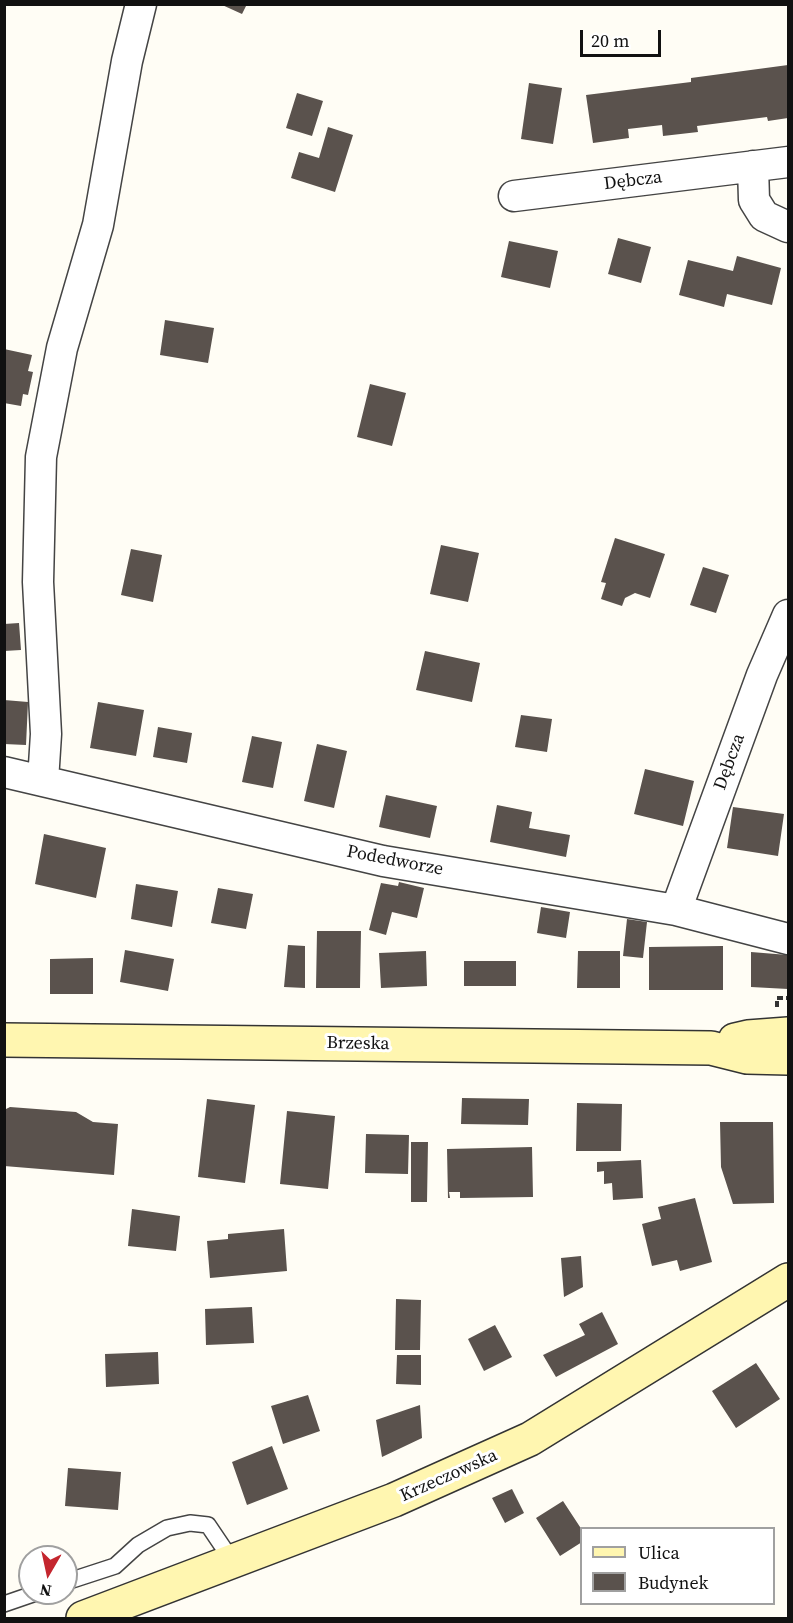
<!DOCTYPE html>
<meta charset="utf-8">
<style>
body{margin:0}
#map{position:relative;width:793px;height:1623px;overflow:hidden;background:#fffdf5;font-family:"Source Serif 4",serif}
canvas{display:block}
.frame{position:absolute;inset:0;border:6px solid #111;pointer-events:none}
.legend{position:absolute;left:580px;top:1527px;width:195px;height:78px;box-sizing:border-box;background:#fff;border:2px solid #a0a0a0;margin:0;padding:8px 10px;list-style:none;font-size:18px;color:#111}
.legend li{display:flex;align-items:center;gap:12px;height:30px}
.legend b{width:30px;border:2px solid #a0a0a0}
.north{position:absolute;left:18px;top:1545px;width:60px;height:60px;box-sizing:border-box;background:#fff;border:2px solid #a0a0a0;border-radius:50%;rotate:189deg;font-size:16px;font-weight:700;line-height:24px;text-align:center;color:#111}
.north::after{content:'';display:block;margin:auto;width:21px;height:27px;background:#c4262e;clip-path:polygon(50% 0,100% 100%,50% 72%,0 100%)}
.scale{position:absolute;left:580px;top:30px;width:81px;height:27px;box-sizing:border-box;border:3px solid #111;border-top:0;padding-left:8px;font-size:18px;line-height:21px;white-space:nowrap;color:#111;-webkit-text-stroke:4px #fff;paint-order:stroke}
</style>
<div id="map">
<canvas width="793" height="1623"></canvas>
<div class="frame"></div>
<ul class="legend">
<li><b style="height:8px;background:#fff6b0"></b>Ulica</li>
<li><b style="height:16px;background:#5a524d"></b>Budynek</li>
</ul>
<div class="north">N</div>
<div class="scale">20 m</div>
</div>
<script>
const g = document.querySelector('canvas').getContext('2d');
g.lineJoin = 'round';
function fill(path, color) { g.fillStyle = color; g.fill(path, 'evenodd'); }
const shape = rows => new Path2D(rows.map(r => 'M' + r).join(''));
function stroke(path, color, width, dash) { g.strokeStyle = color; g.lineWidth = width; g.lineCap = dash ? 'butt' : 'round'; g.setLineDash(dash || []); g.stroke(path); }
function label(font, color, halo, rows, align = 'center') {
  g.font = font + ' "Source Serif 4",serif'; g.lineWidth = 6; g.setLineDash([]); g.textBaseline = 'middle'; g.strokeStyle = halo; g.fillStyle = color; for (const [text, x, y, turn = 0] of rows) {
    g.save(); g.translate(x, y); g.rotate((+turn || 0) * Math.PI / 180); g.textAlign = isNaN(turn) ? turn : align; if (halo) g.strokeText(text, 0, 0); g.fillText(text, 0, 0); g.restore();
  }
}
fill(shape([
 [220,4,247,4,242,14],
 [788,65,788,118,768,121,767,117,697,126,698,132,663,136,662,125,628,129,629,138,593,143,586,95,691,82,691,78],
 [529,83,562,88,553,144,521,139],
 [297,93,323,101,312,136,286,128],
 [328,127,353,135,335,192,291,178,299,152,319,158],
 [618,238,651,247,641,283,608,274],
 [509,241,558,251,550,288,501,277],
 [737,256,781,268,772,305,727,294,724,307,679,295,688,260,733,271],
 [165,320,214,328,208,363,160,355],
 [4,349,32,355,28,371,33,372,28,395,23,394,21,406,4,403],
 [370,384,406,393,392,446,357,437],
 [615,538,665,554,650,598,635,593,625,598,622,606,601,599,606,583,601,582],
 [441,545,479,553,468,602,430,594],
 [131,549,162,555,153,602,121,595],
 [703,567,729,575,716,613,690,605],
 [19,623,21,650,4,651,4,624],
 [425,651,480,663,472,702,416,690],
 [4,700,28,702,26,745,4,744],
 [98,702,144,710,136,756,90,748],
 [521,715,552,719,547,752,515,747],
 [158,727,192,733,187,763,153,757],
 [252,736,282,742,273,788,242,782],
 [317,744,347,751,334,808,304,801],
 [645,769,694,781,683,826,634,814],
 [386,795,437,806,430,838,379,827],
 [497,805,532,812,529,828,570,835,566,857,490,842],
 [733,807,784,814,778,856,727,848],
 [44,834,106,848,96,898,35,884],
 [399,882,424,888,417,918,392,912,386,935,369,930,381,883,398,886],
 [136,884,178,891,172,927,131,919],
 [218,888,253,894,246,929,211,923],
 [541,907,570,912,566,938,537,933],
 [627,919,647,922,643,958,623,956],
 [317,931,361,931,360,988,316,988],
 [288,945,305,946,305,988,284,987],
 [723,946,723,990,649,990,649,947],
 [125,950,174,959,168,991,120,982],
 [426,951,427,986,381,988,379,953],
 [578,951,620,951,620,988,577,988],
 [751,952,788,955,788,989,751,987],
 [93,958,93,994,50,994,50,959],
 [464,961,516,961,516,986,464,986],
 [462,1098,529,1099,528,1125,461,1124],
 [207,1099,255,1105,245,1183,198,1177],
 [577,1103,622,1104,621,1151,576,1151],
 [10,1107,76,1112,93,1122,118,1124,114,1175,4,1166,4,1110],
 [287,1111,335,1116,328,1189,280,1184],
 [720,1122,773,1122,774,1203,733,1204,721,1167],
 [366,1134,409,1135,408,1174,365,1173],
 [411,1142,428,1142,427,1202,411,1202],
 [532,1147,533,1197,460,1198,460,1192,449,1192,450,1198,448,1198,447,1149],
 [641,1160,643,1198,613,1200,612,1183,604,1184,604,1171,597,1172,597,1162],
 [695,1198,712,1262,680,1271,677,1260,652,1266,642,1224,661,1219,658,1207],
 [132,1209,180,1216,176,1251,128,1246],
 [284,1229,287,1271,210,1278,207,1241,228,1239,228,1234],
 [581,1256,583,1287,564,1297,561,1258],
 [396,1299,421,1300,420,1350,395,1350],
 [252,1307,254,1343,206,1345,205,1309],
 [602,1312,618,1344,556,1377,543,1355,585,1335,579,1324],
 [495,1325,512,1357,484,1371,468,1339],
 [158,1352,159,1384,106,1387,105,1354],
 [397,1355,421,1355,421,1385,396,1384],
 [756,1363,780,1399,736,1428,712,1391],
 [308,1395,320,1431,283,1444,271,1406],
 [420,1405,422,1438,382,1457,376,1420],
 [272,1446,288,1489,247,1505,232,1462],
 [68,1468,121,1472,118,1510,65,1506],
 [512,1489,524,1513,505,1523,492,1498],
 [563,1501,582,1530,582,1542,560,1556,536,1518]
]), '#5a524d');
const lane = shape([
 [66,1582,115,1566,138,1545,167,1528,190,1523,208,1525,233,1562],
 [4,1604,36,1593]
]);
const street = shape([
 [753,166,754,200,764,216,788,227],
 [514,196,788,162],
 [4,772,383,861,676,910,788,939],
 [43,781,46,734,38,582,41,457,62,348,98,225,127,61,141,4],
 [676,910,762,675,788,615]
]);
const secondary = shape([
 [4,1040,711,1048,747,1057,788,1058],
 [735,1040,748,1037,788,1034],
 [83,1618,394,1500,530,1439,788,1280]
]);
stroke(lane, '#444', 18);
stroke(street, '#444', 33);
stroke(secondary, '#333', 36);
stroke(shape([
 [777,1007,777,998,788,998]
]), '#333', 4, [6, 3]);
stroke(lane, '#fff', 15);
stroke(street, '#fff', 30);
stroke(secondary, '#fff6b0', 33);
label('18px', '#111', '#fff', [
 ["Dębcza",633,181,-7],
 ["Dębcza",730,762,-70],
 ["Podedworze",395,861,11],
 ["Brzeska",358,1044,1],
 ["Krzeczowska",449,1476,-24]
]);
</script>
